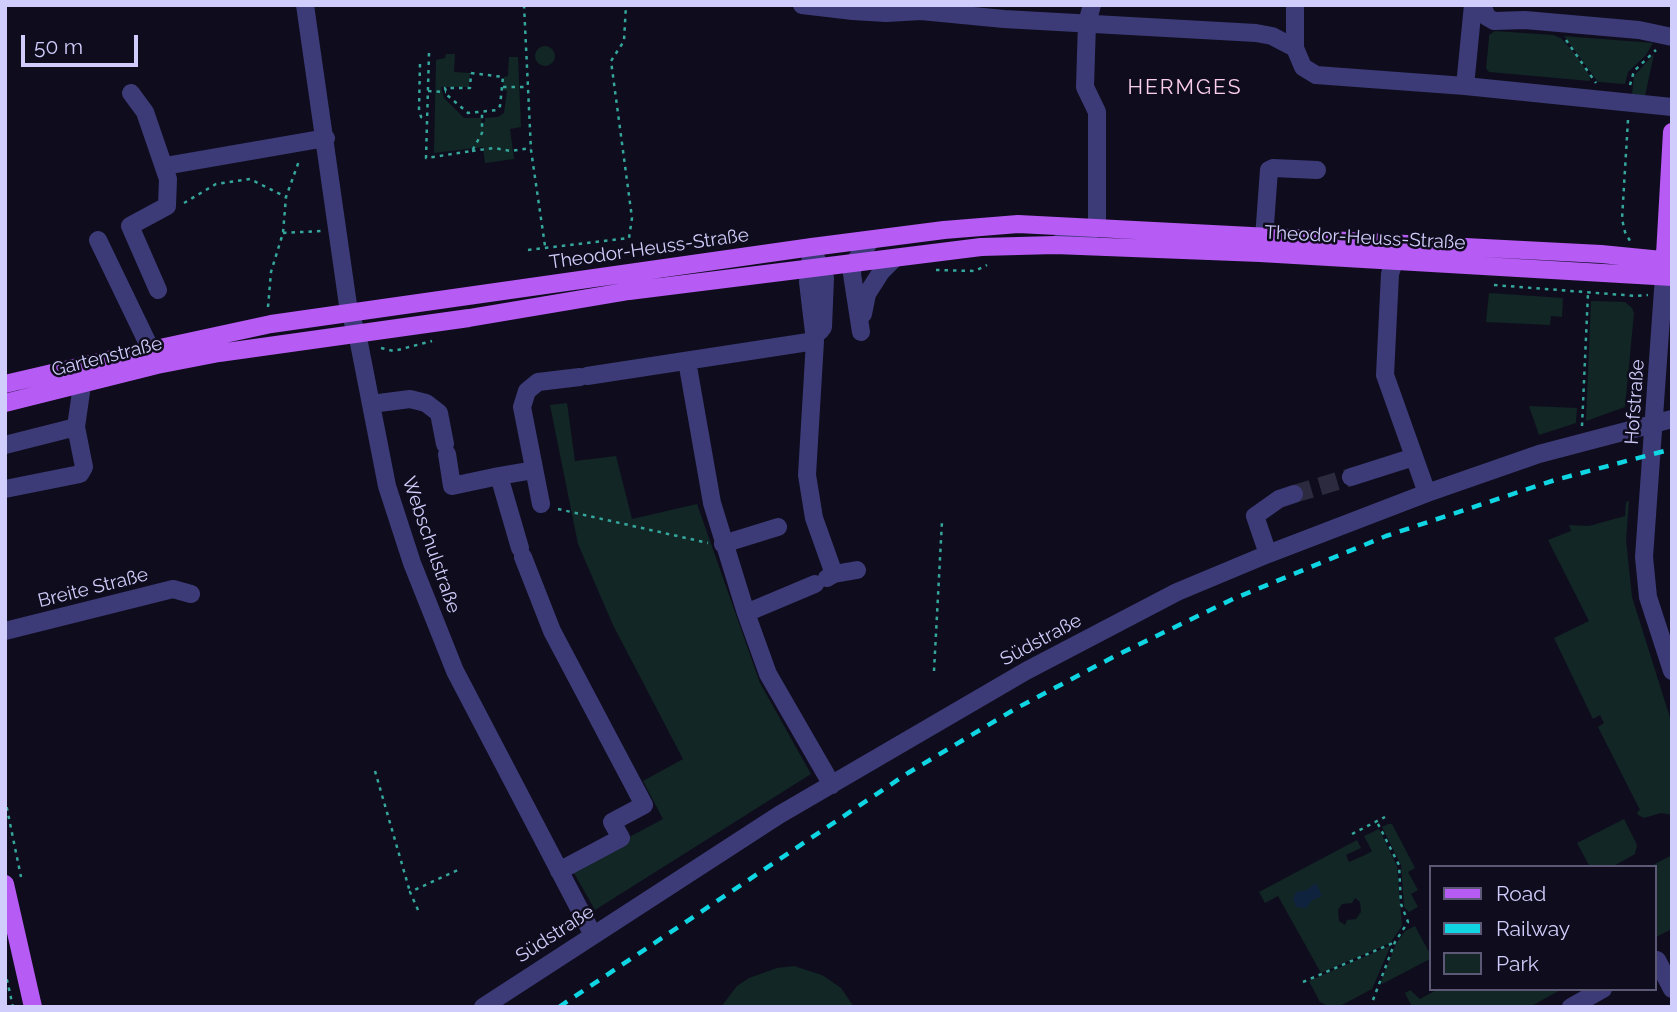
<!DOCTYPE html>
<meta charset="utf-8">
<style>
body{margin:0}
#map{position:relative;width:1677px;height:1012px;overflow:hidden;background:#0f0d1d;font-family:Raleway,sans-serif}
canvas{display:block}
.frame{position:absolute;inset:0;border:7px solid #d0ccfb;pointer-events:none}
.legend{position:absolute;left:1429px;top:865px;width:228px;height:126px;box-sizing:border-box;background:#0f0d1d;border:2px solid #5c5976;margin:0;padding:9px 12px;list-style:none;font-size:21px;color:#d0ccfb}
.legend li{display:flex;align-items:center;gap:14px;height:35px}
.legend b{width:35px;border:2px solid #5c5976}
.scale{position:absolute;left:21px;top:35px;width:117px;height:32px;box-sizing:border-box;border:4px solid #d0ccfb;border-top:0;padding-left:9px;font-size:21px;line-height:24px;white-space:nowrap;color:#d0ccfb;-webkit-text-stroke:5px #0f0d1d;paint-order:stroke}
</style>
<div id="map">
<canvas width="1677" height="1012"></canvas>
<div class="frame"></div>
<ul class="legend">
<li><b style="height:9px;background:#b65bf3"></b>Road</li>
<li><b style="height:9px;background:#10d5e3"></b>Railway</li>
<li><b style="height:19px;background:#112625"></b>Park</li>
</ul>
<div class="scale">50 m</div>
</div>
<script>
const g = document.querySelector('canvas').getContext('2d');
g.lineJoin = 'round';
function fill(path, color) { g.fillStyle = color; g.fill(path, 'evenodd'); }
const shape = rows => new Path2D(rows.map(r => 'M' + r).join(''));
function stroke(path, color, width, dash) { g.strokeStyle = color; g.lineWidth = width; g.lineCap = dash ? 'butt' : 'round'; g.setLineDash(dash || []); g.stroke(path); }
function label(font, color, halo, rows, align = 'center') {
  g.font = font + ' Raleway,sans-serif'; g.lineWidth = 5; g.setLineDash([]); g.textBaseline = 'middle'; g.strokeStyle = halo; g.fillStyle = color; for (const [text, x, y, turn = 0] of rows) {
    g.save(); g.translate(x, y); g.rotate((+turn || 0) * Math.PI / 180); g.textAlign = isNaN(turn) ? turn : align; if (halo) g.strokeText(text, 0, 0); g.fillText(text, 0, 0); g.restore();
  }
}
fill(shape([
 [1495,31,1553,35,1561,38,1577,56,1590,76,1590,81,1489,72,1486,68,1489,39,1489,35],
 [1564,36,1653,43,1646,55,1628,72,1625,84,1598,82],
 '535 56a10 10 0 1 1 20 0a10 10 0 1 1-20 0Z',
 [446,54,455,54,454,72,470,73,469,87,441,87,444,98,464,118,481,118,482,123,485,122,485,118,498,117,504,113,507,91,503,90,504,77,508,76,509,57,518,57,521,127,510,129,514,159,485,163,483,147,434,153,436,60,445,58],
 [1654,54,1645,96,1632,94,1634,76],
 [1489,293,1563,298,1562,317,1551,316,1550,325,1486,322],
 [1591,301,1625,302,1632,308,1634,313,1625,407,1586,421],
 [567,403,575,461,616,456,632,519,697,504,760,683,811,774,595,910,571,868,663,819,643,781,683,759,613,625,578,544,550,405],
 [1529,406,1577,408,1576,423,1539,435],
 [1629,501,1626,540,1632,597,1672,724,1672,815,1661,813,1644,818,1638,815,1637,812,1640,810,1598,727,1604,723,1600,715,1593,719,1554,638,1589,621,1548,540,1571,531,1569,525,1589,526,1625,516,1626,502],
 [1624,819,1637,845,1635,854,1612,867,1590,867,1577,843],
 [1388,824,1392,824,1415,868,1408,872,1418,890,1411,894,1418,907,1409,912,1404,907,1401,865,1382,827],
 [1379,829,1397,866,1402,926,1390,943,1321,973,1278,896,1265,903,1259,892,1357,840,1361,848,1346,855,1349,862,1365,855,1372,851,1364,836],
 [1355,898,1360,902,1361,912,1356,919,1347,920,1345,925,1339,921,1338,910,1342,904,1352,903],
 [1672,855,1672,929,1654,938,1654,867,1649,867],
 [1415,926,1430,954,1430,959,1382,984,1381,981,1396,944,1405,931],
 [1391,945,1372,989,1338,1007,1330,1007,1320,1002,1309,981],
 [794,966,822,975,831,981,841,988,854,1007,721,1007,737,986,749,978,777,968],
 [1438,989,1562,989,1530,1007,1412,1007,1405,993,1410,990,1420,999]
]), '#112625');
fill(shape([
 [1316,883,1322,896,1312,900,1306,908,1296,907,1293,899,1296,892,1307,890]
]), '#0f233f');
stroke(shape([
 [1294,494,1351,477]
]), '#2c2a3e', 18, [18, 9]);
stroke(shape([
 [524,5,531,150,545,246],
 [1566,40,1596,83],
 [429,53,426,158,472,151,482,133,482,112],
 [420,64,419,109,421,117,427,118],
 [471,73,503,77,500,106,497,110,468,113,447,95,445,88,470,88,471,73],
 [1630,85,1634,71,1656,50],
 [503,87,528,87],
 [428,91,446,92],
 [1628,120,1622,219,1625,232,1630,241],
 [472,151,494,148,511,151,531,148],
 [184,203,216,184,250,179,286,197],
 [283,233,321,231],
 [528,250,629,238,632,218,611,61,624,41,626,5],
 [936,270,975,271,987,265],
 [1494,285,1636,296,1648,295],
 [268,307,271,272,283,233,286,197,299,161],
 [381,348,394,351,432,341],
 [1582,426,1588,293],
 [558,509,708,543],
 [934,671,942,521],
 [375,771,410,892],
 [5,799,21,877],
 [1352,834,1385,817],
 [418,910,410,892,460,869],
 [5,971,13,1007],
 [1303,982,1393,943],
 [1373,1000,1395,942,1408,922,1401,904,1399,865,1377,822]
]), '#35a69c', 2.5, [3.5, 5]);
stroke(shape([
 [305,5,348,305,359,343,387,486,412,563,455,671,593,935],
 [802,5,853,11,886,13,921,11,1004,19,1256,33,1272,36,1295,48],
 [1295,5,1295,48,1303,67,1316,75,1465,86,1672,107],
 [1482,5,1487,17,1494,21,1525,20,1639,30,1672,37],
 [1465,86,1473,5],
 [131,93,145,112,168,179,167,206,130,226,158,290],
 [165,166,326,138],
 [1264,238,1269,170,1273,168,1317,170],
 [98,240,151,350],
 [1055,245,1097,228,1097,112,1085,87,1087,23,1092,5],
 [812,247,808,282,815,341,807,475,814,518,834,574],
 [814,254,825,278,823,327,820,331],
 [1394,262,1390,274,1385,375,1427,493],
 [1664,276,1644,557,1648,597,1672,671],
 [863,314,867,294,881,272,895,258],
 [861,332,852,274,853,264,871,240],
 [687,361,712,503,746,613,768,674,832,785],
 [587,376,815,341],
 [371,404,410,399,426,403,439,413,445,444],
 [5,445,76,427,82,385],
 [447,454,452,486,499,476],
 [1351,477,1414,457],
 [5,489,80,474,84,467,76,427],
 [541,504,522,407,527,391,538,382,580,377],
 [723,544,778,527],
 [520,548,499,476,534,470],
 [1268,554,1255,516,1279,499,1294,494],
 [523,557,552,631,644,805,612,822,621,838,559,871],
 [827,578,834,574,857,570],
 [746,613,815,584],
 [5,631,173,589,191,594],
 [1657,960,1672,989],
 [483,1007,779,815,1026,671,1177,592,1268,554,1427,493,1539,454,1672,419],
 [1571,1007,1603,989]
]), '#3c3b78', 18);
stroke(shape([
 [1664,272,1672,132],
 [5,384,151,350,271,324,812,247,944,230,1018,224,1601,254,1672,261],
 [5,403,157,365,219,353,469,318,629,291,981,247,1055,245,1260,253,1672,277],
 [5,884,33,1007]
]), '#b65bf3', 18);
stroke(shape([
 [559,1007,908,773,1015,709,1115,656,1233,599,1386,536,1555,480,1672,449]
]), '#10d5e3', 4.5, [10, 9]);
label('19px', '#d0ccfb', '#0f0d1d', [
 ["Theodor-Heuss-Straße",1365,238,3],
 ["Theodor-Heuss-Straße",649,249,-8],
 ["Gartenstraße",107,357,-14],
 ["Hofstraße",1635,402,-86],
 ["Webschulstraße",431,545,71],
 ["Breite Straße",93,588,-14],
 ["Südstraße",1041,640,-28],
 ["Südstraße",555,934,-33]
]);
g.letterSpacing = '2px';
label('21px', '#fbceec', '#0f0d1d', [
 ["HERMGES",1185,88]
]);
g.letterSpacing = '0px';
</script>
